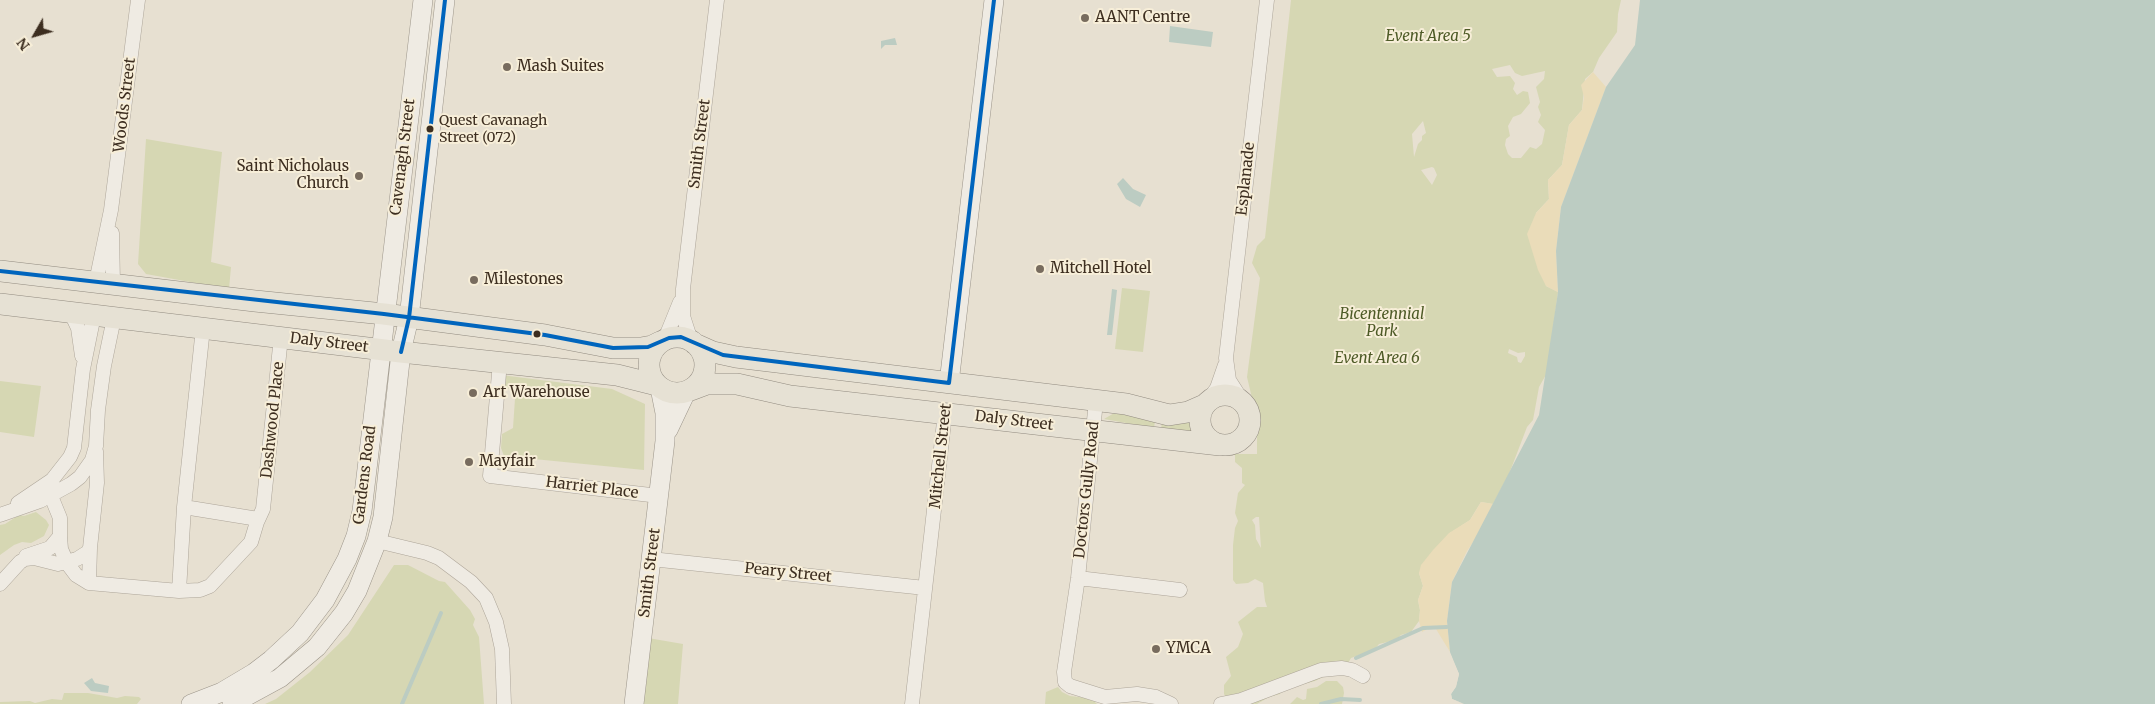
<!DOCTYPE html>
<style>
body{margin:0}
#map{position:relative;width:2155px;height:704px;overflow:hidden;background:#e7e0d1;font-family:Merriweather,serif}
canvas{display:block}
.north{position:absolute;left:10px;top:10px;width:50px;height:50px;-webkit-text-stroke:4px #f7eed8;paint-order:stroke;rotate:232deg;font-size:14px;font-weight:700;line-height:20px;text-align:center;color:#3d2e20}
.north::after{content:'';display:block;margin:auto;width:18px;height:22px;background:#3d2e20;clip-path:polygon(50% 0,100% 100%,50% 72%,0 100%)}
</style>
<div id="map">
<canvas width="2155" height="704"></canvas>
<div class="north">N</div>
</div>
<script>
const g = document.querySelector('canvas').getContext('2d');
g.lineJoin = 'round';
function fill(path, color) { g.fillStyle = color; g.fill(path, 'evenodd'); }
const shape = rows => new Path2D(rows.map(r => 'M' + r).join(''));
function stroke(path, color, width, dash) { g.strokeStyle = color; g.lineWidth = width; g.lineCap = dash ? 'butt' : 'round'; g.setLineDash(dash || []); g.stroke(path); }
function label(font, color, halo, rows, align = 'center') {
  g.font = font + ' Merriweather,serif'; g.lineWidth = 4; g.setLineDash([]); g.textBaseline = 'middle'; g.strokeStyle = halo; g.fillStyle = color; for (const [text, x, y, turn = 0] of rows) {
    g.save(); g.translate(x, y); g.rotate((+turn || 0) * Math.PI / 180); g.textAlign = isNaN(turn) ? turn : align; if (halo) g.strokeText(text, 0, 0); g.fillText(text, 0, 0); g.restore();
  }
}
fill(shape([
 [1291,0,1621,0,1618,14,1617,32,1599,58,1593,72,1585,79,1582,110,1569,125,1562,165,1548,180,1549,199,1536,213,1546,286,1558,292,1547,373,1539,387,1533,420,1527,427,1509,474,1493,504,1481,502,1470,520,1449,534,1419,573,1423,586,1418,600,1420,610,1419,621,1411,632,1401,635,1396,640,1379,644,1374,650,1351,658,1347,665,1315,681,1304,684,1299,674,1291,678,1280,694,1269,697,1257,704,1230,704,1224,694,1224,685,1231,676,1226,657,1238,647,1243,634,1238,622,1257,607,1267,607,1265,601,1263,583,1255,579,1248,583,1236,584,1233,580,1233,545,1235,528,1238,521,1235,513,1238,493,1245,485,1242,483,1242,468,1235,462,1235,455,1223,454,1257,454,1257,419,1247,377,1260,278,1252,263,1257,246,1265,238],
 [1510,65,1515,73,1522,76,1545,71,1544,79,1536,87,1540,102,1538,107,1541,115,1538,122,1545,130,1542,144,1536,149,1530,147,1521,158,1512,158,1508,154,1505,145,1506,139,1510,136,1508,126,1513,117,1521,114,1530,103,1528,92,1523,91,1517,95,1513,89,1515,83,1510,76,1497,77,1492,69],
 [1423,121,1426,133,1422,136,1422,140,1418,144,1414,157,1412,134],
 [1432,167,1434,168,1437,175,1432,185,1421,170],
 [1509,349,1518,353,1525,352,1525,356,1521,363,1518,362,1517,357,1508,353],
 [1256,517,1259,517,1261,548,1256,539,1255,525,1252,520],
 [146,139,222,152,211,262,231,267,229,289,146,274,138,264],
 [1122,288,1150,291,1143,352,1115,349],
 [501,375,612,389,645,404,644,470,504,456,501,448,502,434,513,428,516,384,502,392],
 [0,381,41,386,34,437,0,432],
 [1116,412,1155,421,1154,428,1104,419],
 [1190,421,1192,432,1161,429,1162,422],
 [36,512,46,520,49,525,44,536,31,543,22,542,14,545,0,555,0,525,5,524,19,515,24,516],
 [394,565,408,565,439,581,445,582,470,610,475,619,473,625,479,637,484,704,265,704,276,699,310,672,348,635],
 [648,638,683,644,678,704,643,704],
 [1326,681,1337,681,1343,687,1344,693,1342,704,1290,704,1297,697,1303,700,1306,699,1307,689,1317,687],
 [1058,687,1062,692,1070,696,1096,699,1095,702,1097,704,1045,704,1046,692],
 [64,693,88,693,117,698,125,696,139,697,141,699,137,704,0,704,0,702,30,701,35,703,52,699,62,700]
]), '#d6d7b3');
fill(shape([
 [1593,72,1606,87,1561,207,1556,251,1558,292,1546,286,1538,270,1527,234,1536,213,1549,199,1548,180,1562,165,1569,125,1582,110,1584,97,1581,85],
 [1481,502,1493,504,1481,531,1467,551,1452,582,1447,621,1450,652,1436,629,1429,628,1422,632,1419,621,1420,610,1418,600,1423,586,1419,573,1421,565,1433,550,1449,533,1470,520]
]), '#eadcb9');
fill(shape([
 [1640,0,2155,0,2155,704,1464,704,1452,699,1451,694,1456,686,1459,674,1450,652,1447,621,1452,582,1539,415,1558,292,1556,251,1561,207,1606,87,1635,45],
 [1170,26,1213,32,1211,47,1169,42],
 [895,38,897,45,885,45,881,49,881,41],
 [1123,178,1133,189,1146,195,1140,207,1126,199,1117,184],
 [1112,289,1117,290,1112,335,1107,335],
 [92,678,95,683,109,686,108,693,91,691,84,683]
]), '#bcccc2');
fill(shape([
 [1447,647,1459,674,1456,687,1451,694,1452,699,1464,704,1449,699,1449,693,1454,686,1456,674]
]), '#e7e0d1');
stroke(shape([
 [1356,658,1423,628,1447,627],
 [402,704,441,613],
 [1321,704,1341,699,1360,700]
]), '#bcccc2', 4);
const street = shape([
 [112,233,113,284],
 [96,282,111,210,138,0],
 [71,313,78,328,82,356],
 [665,339,680,302],
 [691,341,683,316,683,289,717,0],
 [500,362,490,476,659,496],
 [1096,401,1078,578,1064,672,1065,682,1070,686,1105,697,1137,694,1156,697,1171,704],
 [1207,402,1217,388,1225,365],
 [1245,405,1229,380,1226,358,1267,0],
 [18,503,52,480,70,457,74,448,83,369,94,315],
 [184,507,258,519],
 [0,515,40,501,71,484,80,477,92,460,96,446,98,410,104,366,114,318],
 [60,536,61,549,67,563,76,575,89,583,179,591,200,590,210,586,251,542,257,522,263,509,281,337],
 [377,541,427,553,439,558,471,582,486,598,496,622,502,649,504,704],
 [26,556,50,548,60,536,60,518,51,496,52,488],
 [651,559,925,588],
 [1078,578,1180,590],
 [89,583,90,548],
 [0,584,20,562,25,559,34,558,58,564,77,559,88,552,90,548,97,483,96,451],
 [179,591,184,507,203,328],
 [912,704,945,413],
 [1221,704,1241,700,1321,670,1342,668,1352,670,1363,676]
]);
const secondary = shape([
 [949,383,994,0],
 [668,430,686,392],
 [191,704,222,692,254,673,271,660,300,633,325,600,347,559,356,536,362,511,423,0],
 [232,704,280,678,317,647,344,613,357,591,377,541,383,517,401,352,409,318,445,0],
 [634,704,665,441,665,413,660,388]
]);
const primary = shape([
 [0,271,255,301,384,314,545,335,613,348,641,348,652,346,660,342],
 [0,304,401,352,617,375,657,385],
 '649 365a28 28 0 1 1 56 0a28 28 0 1 1-56 0Z',
 [695,344,713,352,736,357,1126,404,1169,415,1188,412,1204,405],
 [691,390,707,384,737,384,790,396,1220,445],
 '1200 420a25 25 0 1 1 50 0a25 25 0 1 1-50 0Z'
]);
stroke(street, '#ada599', 15);
stroke(secondary, '#9c958a', 20);
stroke(primary, '#928b80', 22);
stroke(street, '#efebe3', 14);
stroke(secondary, '#efebe3', 19);
stroke(primary, '#e6e1d4', 21);
stroke(shape([
 [0,271,384,314,545,335,613,348,648,347,669,338,681,337,723,355,949,383,994,0],
 [401,352,409,318,445,0]
]), '#0065bd', 4);
for (const [x, y, r, color] of [
 [1085,18,5,"#786c5e"],
 [507,67,5,"#786c5e"],
 [430,129,4.5,"#3d2e20"],
 [359,176,5,"#786c5e"],
 [1040,269,5,"#786c5e"],
 [474,280,5,"#786c5e"],
 [537,334,4.5,"#3d2e20"],
 [473,393,5,"#786c5e"],
 [469,462,5,"#786c5e"],
 [1156,649,5,"#786c5e"]
]) { const dot = new Path2D(); dot.arc(x, y, r, 0, 2 * Math.PI); g.fillStyle = color; g.fill(dot); stroke(dot, '#f7eed8', 2); }
label('14px', '#3d2e20', '#f7eed8', [
 ["Quest Cavanagh",439,121],
 ["Street (072)",439,138]
], 'left');
label('15px', '#3d2e20', '#f7eed8', [
 ["AANT Centre",1095,18],
 ["Mash Suites",517,67],
 ["Saint Nicholaus",349,167,"right"],
 ["Church",349,184,"right"],
 ["Mitchell Hotel",1050,269],
 ["Milestones",484,280],
 ["Art Warehouse",483,393],
 ["Mayfair",479,462],
 ["YMCA",1166,649]
], 'left');
label('italic 15px', '#4d5a26', '#f7eed8', [
 ["Event Area 5",1428,37],
 ["Bicentennial",1382,315],
 ["Park",1382,332],
 ["Event Area 6",1377,359]
]);
label('15px', '#3d2e20', '#f7eed8', [
 ["Woods Street",125,105,-83],
 ["Smith Street",700,144,-83],
 ["Cavenagh Street",403,157,-83],
 ["Esplanade",1246,179,-84],
 ["Daly Street",329,343,7],
 ["Dashwood Place",273,420,-84],
 ["Daly Street",1014,421,7],
 ["Mitchell Street",941,456,-84],
 ["Gardens Road",365,475,-83],
 ["Harriet Place",592,488,7],
 ["Doctors Gully Road",1087,490,-84],
 ["Smith Street",650,573,-83],
 ["Peary Street",788,573,6]
]);
</script>
